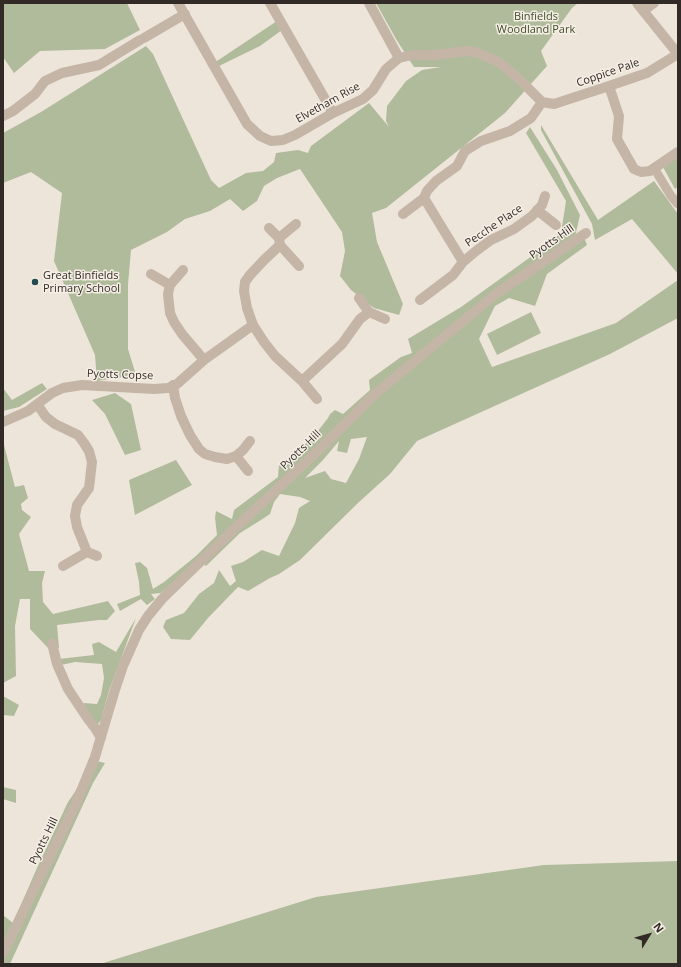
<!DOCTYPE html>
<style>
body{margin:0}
#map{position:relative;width:681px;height:967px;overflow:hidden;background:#eee5da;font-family:"Open Sans",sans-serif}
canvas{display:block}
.frame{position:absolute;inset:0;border:4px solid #322a27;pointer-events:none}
.north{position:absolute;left:629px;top:915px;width:40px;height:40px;-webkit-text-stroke:3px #f6efe5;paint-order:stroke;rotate:53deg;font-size:11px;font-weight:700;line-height:16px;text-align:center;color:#322a27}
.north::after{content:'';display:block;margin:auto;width:14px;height:18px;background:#322a27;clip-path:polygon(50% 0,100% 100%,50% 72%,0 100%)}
</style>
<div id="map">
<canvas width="681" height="967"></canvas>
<div class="frame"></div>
<div class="north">N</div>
</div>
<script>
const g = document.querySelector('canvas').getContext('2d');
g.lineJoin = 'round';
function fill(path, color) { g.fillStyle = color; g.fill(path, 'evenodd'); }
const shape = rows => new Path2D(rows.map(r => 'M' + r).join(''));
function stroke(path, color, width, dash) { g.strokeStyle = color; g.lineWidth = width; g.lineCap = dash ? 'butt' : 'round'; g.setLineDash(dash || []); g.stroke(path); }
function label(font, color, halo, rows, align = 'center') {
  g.font = font + ' "Open Sans",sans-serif'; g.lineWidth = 3; g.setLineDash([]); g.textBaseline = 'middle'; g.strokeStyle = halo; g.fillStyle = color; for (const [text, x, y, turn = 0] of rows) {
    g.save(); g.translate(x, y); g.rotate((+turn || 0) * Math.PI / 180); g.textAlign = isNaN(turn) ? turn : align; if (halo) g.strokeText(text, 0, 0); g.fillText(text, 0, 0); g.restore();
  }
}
fill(shape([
 [3,3,127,3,140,30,105,49,40,51,14,73,3,57],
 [376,3,578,3,572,8,541,51,547,66,505,113,386,208,372,213,377,242,403,304,399,315,374,308,351,290,340,276,345,251,342,232,300,169,277,178,264,186,257,201,243,211,230,199,210,211,185,219,167,232,131,250,128,285,128,349,136,375,97,381,95,355,54,261,62,193,31,172,3,183,3,133,41,112,146,46,153,54,211,180,219,188,246,173,263,171,274,162,276,153,298,150,308,153,311,146,369,103,389,127,386,121,387,106,406,81,422,70,441,67,414,67,396,39],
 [277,21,282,30,260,46,217,67,214,63],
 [541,125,598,220,654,181,678,214,678,274,632,219,595,240,592,224,541,130],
 [530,127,557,170,580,215,575,237,585,240,587,245,547,274,535,306,509,298,495,306,479,339,492,367,616,323,678,280,678,318,610,354,417,441,390,474,359,502,300,560,279,574,270,578,248,591,238,587,208,618,190,640,171,639,163,627,166,620,184,613,199,594,214,583,219,570,230,586,236,581,231,566,243,562,262,550,279,556,295,523,299,508,310,501,300,497,280,494,274,502,270,514,261,520,240,533,206,566,199,559,161,593,151,594,155,599,147,605,141,599,120,611,117,604,140,595,139,582,135,563,140,562,147,568,153,589,164,582,196,556,217,535,215,518,216,511,232,519,234,510,278,477,279,465,293,455,314,436,328,418,330,414,335,410,343,414,370,390,369,380,401,357,412,353,408,339,461,307,536,253,561,233,566,201,526,133],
 [367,437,359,459,346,483,331,479,325,471,305,478,323,460,339,441,337,451,347,453,351,439],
 [678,157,678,187,675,189,663,167],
 [531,312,541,333,497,355,487,334],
 [42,383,47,389,19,407,3,411,3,388,12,400],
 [115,393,131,404,141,450,125,455,105,414,92,400],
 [3,441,15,487,24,485,28,498,21,504,22,510,31,517,19,534,29,571,45,571,42,583,43,602,53,614,108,601,115,611,107,620,99,620,57,625,59,648,48,648,30,629,30,599,20,599,15,626,16,676,3,683],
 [176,460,192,485,135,515,129,480],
 [136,618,109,691,101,720,95,728,86,716,84,703,97,704,101,695,104,678,102,664,75,662,61,665,59,659,94,655,92,644,99,642,116,652],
 [3,696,19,705,14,716,3,715],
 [96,761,105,763,93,783,10,964,3,964,3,915,13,923,37,868,68,802],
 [3,787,16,790,16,803,3,799],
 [678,861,678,964,100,964,316,897,544,865]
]), '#b0bb9c');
stroke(shape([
 [654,168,671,196,678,204]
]), '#c4b5a7', 9);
stroke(shape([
 [178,3,247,124,260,136,271,141,283,140,295,135,333,113,363,99,373,90,386,69,399,58,412,55,434,55,468,51,478,53,499,62,516,76,542,102],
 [270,3,333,113],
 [369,3,399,58],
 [637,3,678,54],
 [643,11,654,3],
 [144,38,185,14],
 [609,86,619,116,617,139,634,169,641,172,650,171,678,152],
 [542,102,554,104,609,86,647,73,678,54],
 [3,116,13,111,35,94,45,81,62,73,99,65,140,40],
 [424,198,463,262],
 [537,210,556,225],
 [403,214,424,198,427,191,436,181,457,166,465,151,481,141,510,131,531,118,542,102],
 [269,228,279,238,280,245,299,266],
 [279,238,296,224],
 [280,245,264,260,250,275,245,282,244,291,247,308,253,325,264,342,275,356,302,381,317,399],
 [183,270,170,285,168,294,170,313,174,322,182,334,204,360],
 [151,274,170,285],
 [359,298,369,312,385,319],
 [420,300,453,275,463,262,476,251,491,240,514,229,532,216,542,205,545,196],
 [302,381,342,344,360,319,369,312],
 [173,385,175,398,181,416,190,435,199,449,205,454,215,457,227,459,236,456,243,450,250,441],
 [37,404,46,417,55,424,78,435,84,443,89,451,92,462,89,488,77,505,75,516,77,527,87,552,97,556],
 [3,422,28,411,52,393,63,388,82,385,154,389,168,388,177,384,204,360,253,325],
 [236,456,248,471],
 [63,566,87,552],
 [52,643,57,664,68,689,88,719,95,728,101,738],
 [3,953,77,801,95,757,114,693,123,666,139,630,148,616,162,599,230,533,323,446,375,394,497,293,586,233]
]), '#c4b5a7', 10);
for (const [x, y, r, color] of [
 [35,282,4,"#214b4e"]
]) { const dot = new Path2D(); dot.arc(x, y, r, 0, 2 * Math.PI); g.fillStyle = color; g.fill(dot); stroke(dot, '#f6efe5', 1.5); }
label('11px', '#414d2d', '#f6efe5', [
 ["Binfields",536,17],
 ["Woodland Park",536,30]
]);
label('11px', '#322a27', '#f6efe5', [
 ["Coppice Pale",608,73,-19],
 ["Elvetham Rise",328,103,-29],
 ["Pecche Place",494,226,-34],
 ["Pyotts Hill",552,242,-35],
 ["Pyotts Copse",120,375,2],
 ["Pyotts Hill",301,450,-44],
 ["Pyotts Hill",44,841,-64]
]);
label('11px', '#322a27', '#f6efe5', [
 ["Great Binfields",43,276],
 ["Primary School",43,289]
], 'left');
</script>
